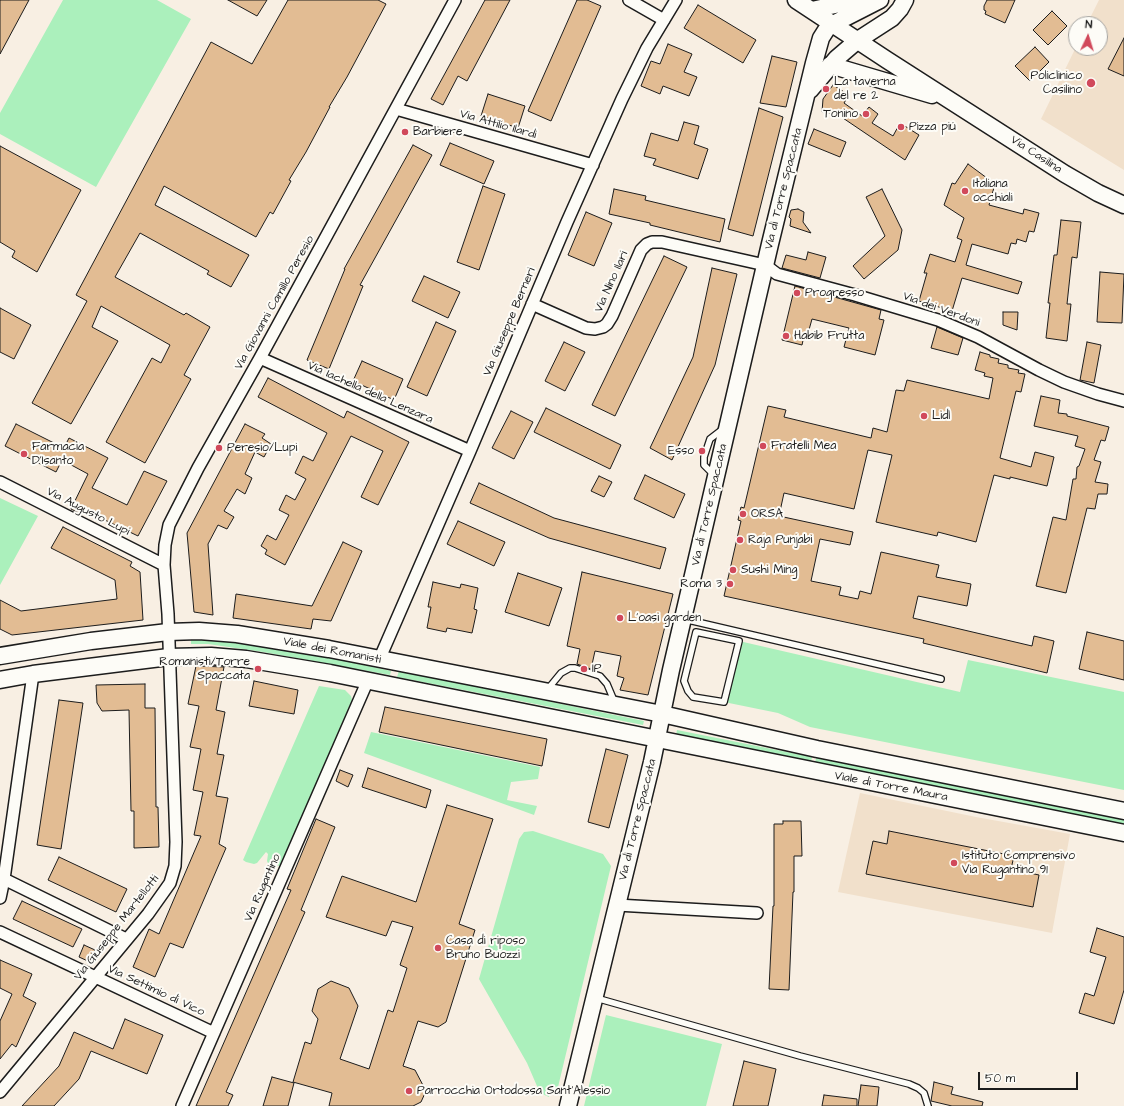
<!DOCTYPE html>
<meta charset="utf-8">
<style>
body{margin:0}
#map{position:relative;width:1124px;height:1106px;overflow:hidden;background:#f8efe3;font-family:"Architects Daughter",sans-serif}
canvas{display:block}
.north{position:absolute;left:1068px;top:16px;width:40px;height:40px;box-sizing:border-box;background:#fdfcf7;border:1px solid #a3a29f;border-radius:50%;rotate:4deg;font-size:11px;font-weight:700;line-height:16px;text-align:center;color:#1c1c1c}
.north::after{content:'';display:block;margin:auto;width:14px;height:18px;background:#d1495b;clip-path:polygon(50% 0,100% 100%,50% 72%,0 100%)}
.scale{position:absolute;left:978px;top:1072px;width:100px;height:18px;box-sizing:border-box;border:2px solid #1c1c1c;border-top:0;padding-left:5px;font-size:12px;line-height:14px;white-space:nowrap;color:#1c1c1c;-webkit-text-stroke:3px #fdfcf7;paint-order:stroke}
</style>
<div id="map">
<canvas width="1124" height="1106"></canvas>
<div class="north">N</div>
<div class="scale">50 m</div>
</div>
<script>
const g = document.querySelector('canvas').getContext('2d');
g.lineJoin = 'round';
function fill(path, color) { g.fillStyle = color; g.fill(path, 'evenodd'); }
const shape = rows => new Path2D(rows.map(r => 'M' + r).join(''));
function stroke(path, color, width, dash) { g.strokeStyle = color; g.lineWidth = width; g.lineCap = dash ? 'butt' : 'round'; g.setLineDash(dash || []); g.stroke(path); }
function label(font, color, halo, rows, align = 'center') {
  g.font = font + ' "Architects Daughter",sans-serif'; g.lineWidth = 4; g.setLineDash([]); g.textBaseline = 'middle'; g.strokeStyle = halo; g.fillStyle = color; for (const [text, x, y, turn = 0] of rows) {
    g.save(); g.translate(x, y); g.rotate((+turn || 0) * Math.PI / 180); g.textAlign = isNaN(turn) ? turn : align; if (halo) g.strokeText(text, 0, 0); g.fillText(text, 0, 0); g.restore();
  }
}
fill(shape([
 [1099,0,1124,0,1124,170,1041,119,1076,47,1076,48,1100,48,1100,24,1087,24],
 [860,793,976,817,1070,834,1052,933,838,892]
]), '#f1e0cb');
fill(shape([
 [63,0,157,0,191,19,96,187,0,134,0,113],
 [0,498,38,516,0,585],
 [191,638,212,639,262,646,323,656,391,671,390,675,263,652,208,644,191,644],
 [739,641,960,692,968,660,1124,692,1124,790,810,727,778,713,724,702],
 [399,671,425,676,644,721,643,725,397,677],
 [319,686,345,690,351,696,352,700,280,866,268,863,267,861,268,854,266,852,257,863,254,864,246,862,243,860],
 [677,730,812,757,811,762,676,735],
 [371,732,540,767,538,779,511,782,507,800,537,806,534,815,364,753],
 [816,758,1124,819,1124,824,815,763],
 [533,831,603,854,611,866,558,1087,550,1090,549,1097,540,1093,527,1063,479,979,519,839,524,832],
 [606,1015,722,1044,706,1106,584,1106]
]), '#abf0bc');
const building = shape([
 [0,0,29,0,0,54,0,0],
 [228,0,267,0,257,16,228,0],
 [288,0,378,0,386,4,347,77,329,107,330,107,306,152,289,180,291,181,273,214,270,212,256,237,164,186,155,205,249,255,231,287,207,274,209,271,140,233,115,277,184,315,186,313,210,327,184,375,191,379,145,463,106,442,152,358,161,363,170,345,101,306,92,327,118,341,71,424,32,403,87,301,76,295,211,42,252,64,288,0],
 [485,0,510,0,467,81,458,76,443,105,431,99,485,0],
 [577,0,587,0,601,6,551,121,528,111,577,0],
 [987,0,1015,0,1005,23,985,14,986,11,984,10,984,6,987,0],
 [698,5,756,40,743,63,684,28,698,5],
 [1052,11,1067,26,1048,45,1033,30,1052,11],
 [1124,38,1124,76,1108,69,1124,38],
 [668,44,692,54,684,72,697,77,689,96,663,86,660,94,641,86,651,61,660,64,668,44],
 [1035,47,1049,62,1030,81,1015,66,1035,47],
 [772,56,797,62,786,107,760,103,772,56],
 [833,85,849,95,844,103,862,116,869,107,878,114,872,123,893,136,900,123,919,135,905,160,837,114,822,112,823,99,833,85],
 [488,94,525,106,518,128,481,116,488,94],
 [759,108,783,117,753,236,728,229,759,108],
 [684,122,699,126,694,144,708,149,698,179,653,165,656,159,644,156,651,133,678,141,684,122],
 [814,129,846,142,840,157,808,144,814,129],
 [450,143,494,161,484,184,440,165,450,143],
 [413,145,432,155,360,285,363,286,329,369,307,360,345,269,344,269,413,145],
 [0,146,81,190,37,272,12,257,15,251,0,242,0,146],
 [968,164,995,184,989,205,1023,214,1024,209,1039,213,1034,232,1029,231,1026,242,1017,239,1016,244,1011,243,1008,254,972,244,966,265,1022,282,1018,294,962,278,952,311,919,301,927,273,924,273,930,254,955,262,962,240,957,238,964,218,944,205,952,183,955,184,968,164],
 [483,186,505,194,479,270,457,262,483,186],
 [614,189,646,196,645,200,725,219,720,242,650,225,650,223,609,214,614,189],
 [882,189,902,230,898,250,864,279,853,266,885,236,866,197,882,189],
 [798,209,804,212,803,222,811,233,790,226,791,219,789,217,791,210,798,209],
 [586,212,612,223,594,266,568,255,586,212],
 [1061,220,1081,222,1077,258,1072,257,1067,304,1071,304,1067,341,1046,338,1050,303,1048,303,1054,255,1057,255,1061,220],
 [808,252,826,257,820,278,782,268,786,255,806,260,808,252],
 [664,256,687,267,615,416,592,405,664,256],
 [712,268,737,274,715,365,672,460,650,448,693,357,712,268],
 [1100,272,1124,274,1122,323,1097,322,1100,272],
 [424,276,460,292,448,318,412,301,424,276],
 [795,286,881,310,879,319,884,320,875,355,844,347,849,328,812,319,807,337,804,336,802,345,782,340,795,286],
 [0,308,31,325,14,359,0,352,0,308],
 [1003,312,1018,312,1017,330,1003,325,1003,312],
 [436,322,456,331,427,396,407,387,436,322],
 [937,327,963,338,958,355,931,348,937,327],
 [564,342,585,352,565,391,545,381,564,342],
 [1087,342,1101,345,1094,383,1080,380,1087,342],
 [980,352,990,355,990,357,999,359,998,363,1008,365,1008,368,1019,370,1018,373,1025,374,1021,392,1016,391,1000,458,1031,467,1035,452,1054,457,1047,486,1010,477,1010,479,994,475,976,542,938,532,937,536,876,522,892,455,868,450,854,509,784,493,779,516,853,532,850,545,820,539,811,581,841,587,839,595,858,599,860,591,871,594,881,552,939,565,936,577,971,584,967,606,918,596,913,618,1032,646,1034,636,1054,641,1047,673,923,643,924,639,724,596,741,521,738,520,741,507,744,508,768,406,786,410,784,417,871,438,873,428,887,432,896,390,904,391,907,380,989,399,993,378,984,376,985,373,975,370,980,352],
 [362,361,403,379,394,400,353,381,362,361],
 [268,378,344,418,347,411,409,442,378,505,361,497,383,451,351,436,285,565,265,554,267,550,261,546,267,535,276,540,289,515,279,510,286,495,295,500,306,479,295,473,303,456,313,461,327,433,258,397,268,378],
 [1041,396,1060,400,1058,413,1067,414,1067,416,1109,427,1105,441,1101,440,1094,460,1101,462,1095,482,1108,484,1107,494,1098,494,1095,509,1087,508,1066,593,1036,586,1053,517,1066,520,1073,479,1076,479,1077,467,1079,466,1085,449,1075,446,1078,436,1034,426,1041,396],
 [546,408,621,445,610,469,534,432,546,408],
 [511,411,533,422,514,459,492,448,511,411],
 [16,424,64,448,69,438,108,458,92,488,127,505,144,471,167,481,138,536,82,509,79,513,71,509,88,474,62,460,56,472,5,446,16,424],
 [245,424,265,434,262,438,271,444,264,457,255,452,245,474,252,478,245,494,237,489,224,511,234,517,227,529,218,525,208,544,213,615,194,612,187,533,245,424],
 [645,475,685,494,674,518,634,499,645,475],
 [599,476,612,482,604,497,591,491,599,476],
 [479,483,554,518,666,548,660,569,549,538,470,503,479,483],
 [458,521,505,542,494,566,447,544,458,521],
 [63,527,132,562,130,566,140,572,143,620,12,635,0,629,0,600,21,611,117,599,115,580,51,548,63,527],
 [343,542,362,551,331,621,313,619,311,629,233,618,236,594,312,606,343,542],
 [582,572,673,594,648,695,620,690,624,678,617,676,621,656,595,651,591,669,577,664,580,649,567,646,582,572],
 [518,573,562,588,549,626,505,612,518,573],
 [433,582,460,588,461,584,478,588,474,609,477,610,472,633,447,628,446,632,427,628,431,607,428,607,433,582],
 [1087,632,1124,641,1124,680,1079,669,1087,632],
 [196,666,224,667,216,710,225,712,217,754,224,755,216,796,228,798,219,844,226,848,183,948,170,943,155,977,133,967,149,929,159,934,201,836,194,835,203,792,193,790,201,749,190,747,199,706,188,704,196,666],
 [254,681,298,690,294,714,249,706,254,681],
 [145,684,145,708,155,708,156,807,158,807,159,847,134,848,134,811,131,811,129,710,102,711,97,703,96,685,145,684],
 [59,700,83,703,61,849,37,845,59,700],
 [385,707,547,739,542,766,379,732,385,707],
 [606,749,628,755,609,828,588,822,606,749],
 [368,768,431,790,426,808,362,787,368,768],
 [340,770,353,775,348,787,336,781,340,770],
 [447,805,493,819,459,924,475,930,446,1022,438,1027,418,1021,403,1066,415,1070,426,1091,421,1102,413,1106,329,1106,332,1093,293,1082,305,1042,311,1044,318,1019,312,1011,318,989,331,981,349,988,358,1006,340,1059,369,1069,388,1010,393,1012,407,968,400,965,413,927,392,921,386,936,326,917,342,876,416,902,447,805],
 [316,819,335,827,301,910,305,912,226,1092,233,1095,228,1106,196,1106,291,890,287,889,316,819],
 [783,821,801,821,802,856,794,856,794,892,793,892,789,990,769,989,773,906,774,906,774,824,783,824,783,821],
 [889,831,1014,856,1011,869,1039,875,1033,907,866,874,873,841,887,844,889,831],
 [59,857,127,889,116,912,48,880,59,857],
 [22,901,82,929,73,947,13,919,22,901],
 [1097,928,1124,937,1124,990,1114,1024,1079,1013,1085,993,1094,996,1106,957,1090,952,1097,928],
 [84,945,95,950,90,962,79,957,84,945],
 [0,960,32,974,23,996,36,1003,16,1047,12,1044,0,1059,0,1021,12,994,0,988,0,960],
 [125,1019,163,1035,147,1074,91,1051,79,1079,54,1106,22,1106,59,1066,74,1032,113,1049,125,1019],
 [744,1061,776,1069,768,1106,733,1106,744,1061],
 [272,1077,294,1083,288,1106,263,1106,272,1077],
 [934,1082,953,1087,951,1094,983,1102,982,1106,952,1106,931,1101,934,1082],
 [861,1085,879,1087,877,1106,858,1106,861,1085],
 [824,1095,857,1099,857,1106,822,1106,824,1095]
]);
fill(building, '#e2bc93');
stroke(building, '#1c1c1c', 1);
const lane = shape([
 [714,475,704,465,704,457,710,439,723,429],
 [684,619,941,679],
 [696,632,739,641,724,702,693,697,688,691,684,681,696,632],
 [547,690,561,673,570,668,575,668,600,676,607,684,615,703],
 [596,998,800,1056,909,1084,918,1088,924,1093,928,1106]
]);
const street = shape([
 [629,0,664,20],
 [396,109,593,165],
 [532,304,586,328,595,329,603,327,607,324,612,316,641,250,647,244,652,242,662,242,765,265,777,274,855,295,938,320,978,337,1039,370,1064,382,1098,394,1124,401],
 [260,358,470,451],
 [0,482,164,565],
 [379,660,470,451,567,222,622,99,647,48,676,0],
 [4,879,126,939],
 [0,898,4,879,33,674],
 [617,905,757,913],
 [0,932,214,1033],
 [0,1092,148,914,170,883,175,866,176,842,168,614,164,565,165,545,169,525,198,468,260,358,455,0],
 [182,1106,368,680]
]);
const secondary = shape([
 [796,0,887,60,1065,174,1098,193,1124,205],
 [812,10,858,0],
 [830,65,932,95],
 [810,90,837,58,858,40,892,18,900,9,905,0],
 [0,656,91,641,168,632,199,631,237,634,329,649,662,714,817,749,1124,811],
 [0,680,33,674,169,657,211,656,246,659,330,673,1124,833],
 [568,1106,652,762,671,670,770,244,814,63,821,38,828,27,833,24,880,0]
]);
stroke(lane, '#1c1c1c', 8);
stroke(street, '#1c1c1c', 14);
stroke(secondary, '#1c1c1c', 19);
stroke(lane, '#fdfcf7', 5.5);
stroke(street, '#fdfcf7', 11);
stroke(secondary, '#fdfcf7', 16);
for (const [x, y, r, color] of [
 [1091,83,5,"#d1495b"],
 [826,89,4,"#d1495b"],
 [866,114,4,"#d1495b"],
 [901,127,4,"#d1495b"],
 [405,132,4,"#d1495b"],
 [965,191,4,"#d1495b"],
 [797,293,4,"#d1495b"],
 [786,336,4,"#d1495b"],
 [924,416,4,"#d1495b"],
 [763,446,4,"#d1495b"],
 [219,448,4,"#d1495b"],
 [702,451,4,"#d1495b"],
 [24,454,4,"#d1495b"],
 [743,514,4,"#d1495b"],
 [740,540,4,"#d1495b"],
 [733,570,4,"#d1495b"],
 [730,584,4,"#d1495b"],
 [620,618,4,"#d1495b"],
 [258,669,4,"#d1495b"],
 [584,669,4,"#d1495b"],
 [954,863,4,"#d1495b"],
 [438,948,4,"#d1495b"],
 [409,1091,4,"#d1495b"]
]) { const dot = new Path2D(); dot.arc(x, y, r, 0, 2 * Math.PI); g.fillStyle = color; g.fill(dot); stroke(dot, '#fdfcf7', 1.5); }
label('12px', '#1c1c1c', '#fdfcf7', [
 ["Policlinico",1082,76,"right"],
 ["Casilino",1082,90,"right"],
 ["La taverna",834,82],
 ["del re 2",834,96],
 ["Tonino",858,114,"right"],
 ["Pizza piú",909,127],
 ["Barbiere",413,132],
 ["Italiana",973,184],
 ["occhiali",973,198],
 ["Progresso",805,293],
 ["Habib Frutta",794,336],
 ["Lidl",932,416],
 ["Fratelli Mea",771,446],
 ["Farmacia",32,447],
 ["D’Isanto",32,461],
 ["Peresio/Lupi",227,448],
 ["Esso",694,451,"right"],
 ["ORSA",751,514],
 ["Raja Punjabi",748,540],
 ["Sushi Ming",741,570],
 ["Roma 3",722,584,"right"],
 ["L'oasi garden",628,618],
 ["Romanisti/Torre",250,662,"right"],
 ["Spaccata",250,676,"right"],
 ["IP",592,669],
 ["Istituto Comprensivo",962,856],
 ["Via Rugantino 91",962,870],
 ["Casa di riposo",446,941],
 ["Bruno Buozzi",446,955],
 ["Parrocchia Ortodossa Sant'Alessio",417,1091]
], 'left');
label('12px', '#1c1c1c', '#fdfcf7', [
 ["Via Attilio Ilardi",498,125,16],
 ["Via Casilina",1036,155,33],
 ["Via di Torre Spaccata",784,189,-76],
 ["Via Nino Ilari",612,282,-66],
 ["Via Giovanni Camillo Peresio",275,303,-61],
 ["Via dei Verdoni",941,310,20],
 ["Via Giuseppe Berneri",510,322,-67],
 ["Via Iachella della Lenzara",370,393,24],
 ["Via di Torre Spaccata",710,505,-77],
 ["Via Augusto Lupi",88,512,27],
 ["Viale dei Romanisti",332,651,11],
 ["Viale di Torre Maura",891,787,11],
 ["Via di Torre Spaccata",638,820,-76],
 ["Via Rugantino",263,888,-66],
 ["Via Giuseppe Martellotti",117,928,-52],
 ["Via Settimio di Vico",156,991,25]
]);
</script>
